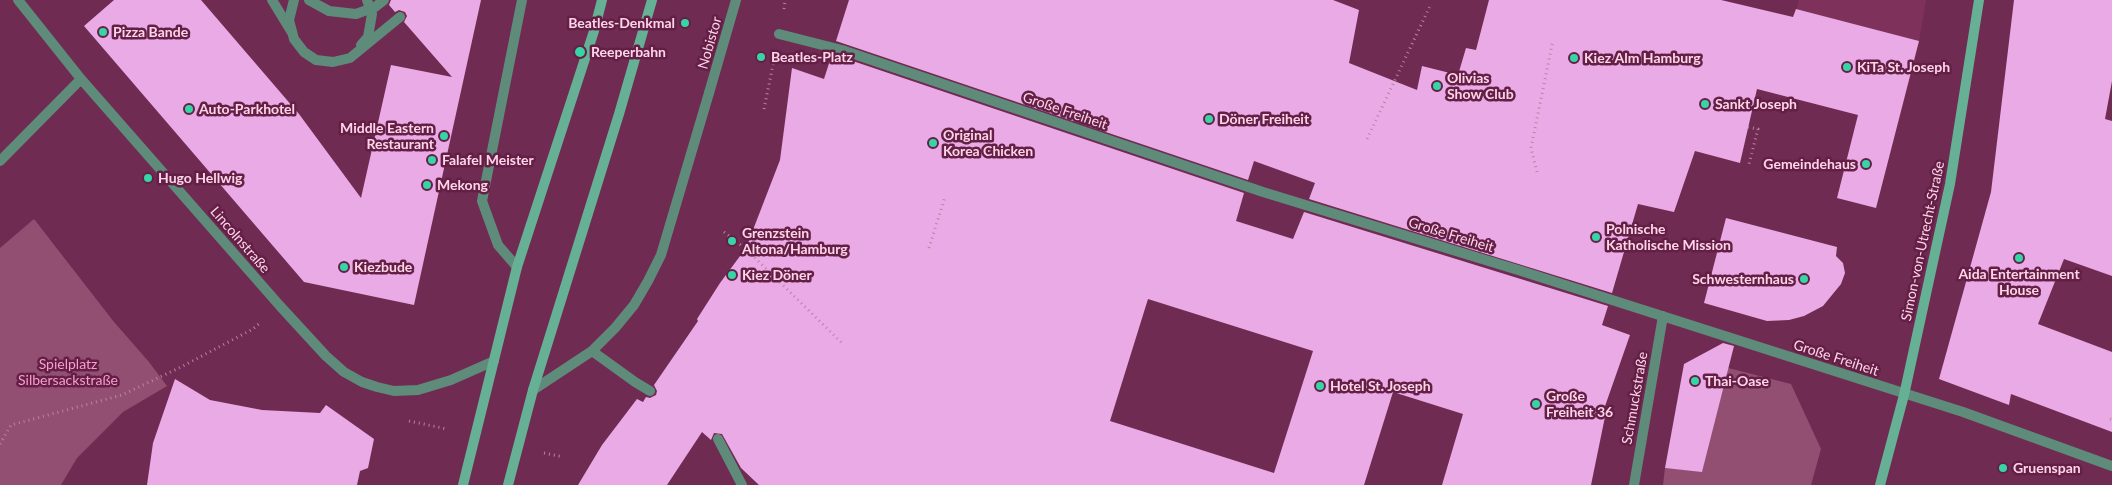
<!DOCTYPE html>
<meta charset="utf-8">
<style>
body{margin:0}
canvas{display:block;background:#6f2b51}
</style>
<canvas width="2112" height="485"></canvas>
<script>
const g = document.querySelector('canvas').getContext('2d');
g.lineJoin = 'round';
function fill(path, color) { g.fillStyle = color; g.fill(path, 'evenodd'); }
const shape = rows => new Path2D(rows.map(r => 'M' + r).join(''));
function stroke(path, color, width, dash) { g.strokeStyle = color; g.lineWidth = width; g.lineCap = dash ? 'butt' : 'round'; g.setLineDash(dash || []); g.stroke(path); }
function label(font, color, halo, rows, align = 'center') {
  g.font = font + ' Lato,sans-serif'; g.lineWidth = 5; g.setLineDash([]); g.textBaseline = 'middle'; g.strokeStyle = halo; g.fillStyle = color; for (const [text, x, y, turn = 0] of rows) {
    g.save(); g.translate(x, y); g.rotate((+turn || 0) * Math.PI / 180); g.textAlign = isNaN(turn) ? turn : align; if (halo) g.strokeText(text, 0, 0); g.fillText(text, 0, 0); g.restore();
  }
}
fill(shape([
 [1799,0,1926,0,1919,41,1898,125,1774,93]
]), '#7d315b');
fill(shape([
 [34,219,114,322,149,362,167,386,123,412,77,458,61,485,0,485,0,248],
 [1728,368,1791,384,1821,449,1811,485,1663,485,1665,468,1702,471]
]), '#924f72');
fill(shape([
 [114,0,201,0,299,114,361,198,391,65,452,77,404,22,407,16,405,12,399,10,395,12,389,5,391,0,481,0,414,305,304,282,84,26],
 [849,0,1333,0,1359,10,1349,63,1417,90,1422,66,1458,75,1466,48,1476,50,1489,0,1721,0,1793,17,1796,9,1919,41,1876,208,1837,198,1858,115,1757,89,1740,163,1695,151,1674,212,1638,204,1612,293,1309,199,1315,183,1254,161,1248,180,836,41],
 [2014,0,2112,0,2112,81,2105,119,2112,121,2112,276,2064,259,2038,324,2112,352,2112,432,2011,394,2009,405,1939,379,1991,192],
 [832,54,1244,193,1236,221,1293,239,1304,212,1608,306,1602,325,1630,335,1604,409,1607,407,1591,485,1442,485,1463,414,1393,392,1364,485,759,485,741,468,722,434,714,433,711,440,702,432,667,485,578,485,602,445,637,399,643,402,646,397,650,398,656,395,657,391,654,385,698,321,697,319,720,283,746,248,780,160,792,68,824,79],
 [1148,299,1313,351,1274,473,1110,421],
 [1726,218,1837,247,1836,256,1843,263,1845,273,1841,284,1823,306,1804,316,1789,320,1767,321,1704,303],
 [1723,343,1734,346,1702,472,1665,468,1684,364],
 [175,379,210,400,262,410,320,413,326,405,374,439,368,468,360,471,357,485,147,485,153,443]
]), '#eaaae6');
stroke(shape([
 [784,9,785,0],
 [764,109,774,60],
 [1748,127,1758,129,1749,164],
 [1367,139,1430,6],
 [1537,172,1531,148,1553,40],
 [724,232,746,249,842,343],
 [929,248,945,197],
 [2110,419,2112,420],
 [409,421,447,429],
 [0,444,11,425,122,395,181,367,253,329,261,322],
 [544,453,563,457]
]), '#ba83a0', 3, [1, 4]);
stroke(shape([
 [272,0,291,31],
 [309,0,329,11,356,14,375,7,384,0],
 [517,267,498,245,482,201,522,0],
 [592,351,635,382,650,391],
 [533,390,592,351,615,328,634,305,648,281,661,255,709,93],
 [718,439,742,485]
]), '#5e8b7a', 10);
stroke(shape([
 [18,0,81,79,280,306,326,356,344,372,362,382,377,387,394,391,418,390,451,380,494,361],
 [779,34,842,50,1263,192,1518,270,1963,412,2112,466],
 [709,93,736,0],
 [0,161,81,79],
 [1634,485,1663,316]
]), '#5e8b7a', 10);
stroke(shape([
 [463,485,517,267,594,31,602,0],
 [508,485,533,390,619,114,652,0],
 [1880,485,1904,395,1950,184,1979,0]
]), '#66b195', 10);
stroke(shape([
 [294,0,289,20,294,39,304,52,316,60,333,62,350,58,400,17],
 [361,45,368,37,372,14,367,0]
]), '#5e8b7a', 10);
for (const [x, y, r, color] of [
 [685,23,5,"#37d4a6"],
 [103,32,5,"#37d4a6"],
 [580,52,6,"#37d4a6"],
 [761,57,5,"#37d4a6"],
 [1574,58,5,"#37d4a6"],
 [1847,67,5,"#37d4a6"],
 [1437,86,5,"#37d4a6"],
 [1705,104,5,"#37d4a6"],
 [189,109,5,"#37d4a6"],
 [1209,119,5,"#37d4a6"],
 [444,136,5,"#37d4a6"],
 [933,143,5,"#37d4a6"],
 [432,160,5,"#37d4a6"],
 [1866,164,5,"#37d4a6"],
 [148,178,5,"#37d4a6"],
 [427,185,5,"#37d4a6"],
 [1596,237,5,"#37d4a6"],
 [732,241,5,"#37d4a6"],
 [2019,258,5,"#37d4a6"],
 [344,267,5,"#37d4a6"],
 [732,275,5,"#37d4a6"],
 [1804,279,5,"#37d4a6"],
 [1695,381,5,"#37d4a6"],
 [1320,386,5,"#37d4a6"],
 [1536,404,5,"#37d4a6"],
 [2003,468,5,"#37d4a6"]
]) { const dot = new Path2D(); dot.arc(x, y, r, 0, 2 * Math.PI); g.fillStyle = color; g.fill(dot); stroke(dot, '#631f46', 2); }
label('bold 14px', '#ffd4e8', '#631f46', [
 ["Beatles-Denkmal",675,23,"right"],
 ["Pizza Bande",113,32],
 ["Reeperbahn",591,52],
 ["Beatles-Platz",771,57],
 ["Kiez Alm Hamburg",1584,58],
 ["KiTa St. Joseph",1857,67],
 ["Olivias",1447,78],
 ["Show Club",1447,94],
 ["Sankt Joseph",1715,104],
 ["Auto-Parkhotel",199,109],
 ["Döner Freiheit",1219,119],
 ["Middle Eastern",434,128,"right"],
 ["Restaurant",434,144,"right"],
 ["Original",943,135],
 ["Korea Chicken",943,151],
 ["Falafel Meister",442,160],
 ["Gemeindehaus",1856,164,"right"],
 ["Hugo Hellwig",158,178],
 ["Mekong",437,185],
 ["Polnische",1606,229],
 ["Katholische Mission",1606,245],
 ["Grenzstein",742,233],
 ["Altona/Hamburg",742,249],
 ["Kiezbude",354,267],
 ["Aida Entertainment",2019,274,"center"],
 ["House",2019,290,"center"],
 ["Kiez Döner",742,275],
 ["Schwesternhaus",1794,279,"right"],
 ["Thai-Oase",1705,381],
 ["Hotel St. Joseph",1330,386],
 ["Große",1546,396],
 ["Freiheit 36",1546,412],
 ["Gruenspan",2013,468]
], 'left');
label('14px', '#ffd4e8', '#631f46', [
 ["Nobistor",710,43,-74],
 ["Große Freiheit",1065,111,19],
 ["Große Freiheit",1451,235,17],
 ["Lincolnstraße",240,240,49],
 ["Simon-von-Utrecht-Straße",1923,241,-78],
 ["Große Freiheit",1836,358,18],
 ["Schmuckstraße",1635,398,-80]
]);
label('14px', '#fa9dcc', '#631f46', [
 ["Spielplatz",68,364],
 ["Silbersackstraße",68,380]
]);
</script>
